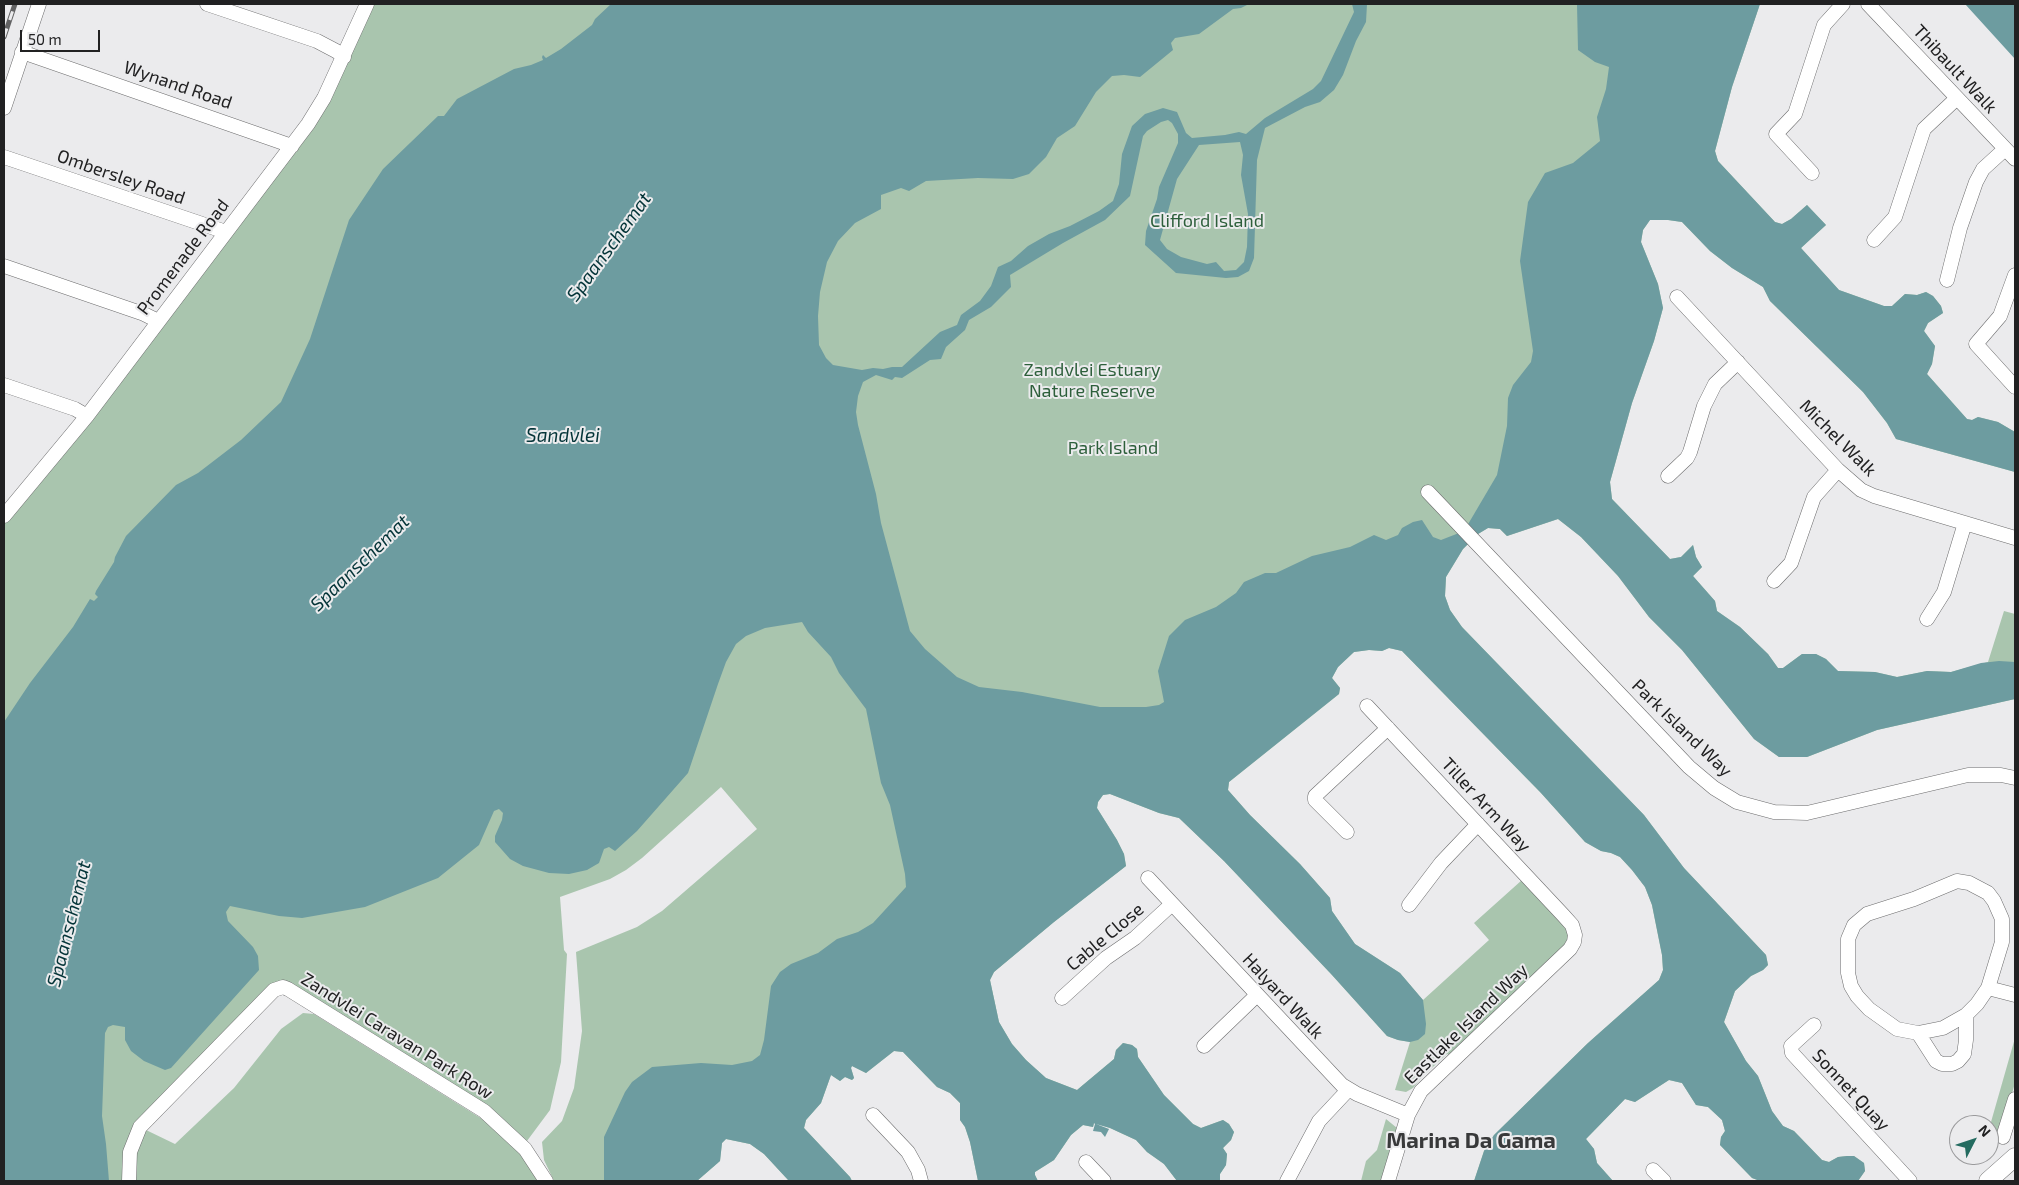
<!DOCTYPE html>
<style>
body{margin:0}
#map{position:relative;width:2019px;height:1185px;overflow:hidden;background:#ebebed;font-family:"Exo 2",sans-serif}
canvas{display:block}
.frame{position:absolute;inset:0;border:5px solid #212122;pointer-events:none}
.north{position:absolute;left:1949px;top:1115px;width:50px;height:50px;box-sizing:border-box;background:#ebebed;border:1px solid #9a9a9c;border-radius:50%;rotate:49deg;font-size:14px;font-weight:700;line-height:20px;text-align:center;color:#212122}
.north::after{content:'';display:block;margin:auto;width:18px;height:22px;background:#246b60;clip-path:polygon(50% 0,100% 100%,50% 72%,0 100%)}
.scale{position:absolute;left:20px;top:30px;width:80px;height:22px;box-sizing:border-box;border:2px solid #212122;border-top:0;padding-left:6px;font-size:15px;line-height:18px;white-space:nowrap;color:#212122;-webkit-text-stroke:4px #ebebed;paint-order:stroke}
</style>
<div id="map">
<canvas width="2019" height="1185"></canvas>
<div class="frame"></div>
<div class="north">N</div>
<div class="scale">50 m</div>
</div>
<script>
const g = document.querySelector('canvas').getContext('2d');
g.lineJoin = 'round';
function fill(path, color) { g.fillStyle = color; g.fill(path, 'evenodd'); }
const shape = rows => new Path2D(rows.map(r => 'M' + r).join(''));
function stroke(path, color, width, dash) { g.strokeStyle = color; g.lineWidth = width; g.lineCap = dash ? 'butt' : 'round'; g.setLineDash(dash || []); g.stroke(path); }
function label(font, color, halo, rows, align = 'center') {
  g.font = font + ' "Exo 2",sans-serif'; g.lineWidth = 4; g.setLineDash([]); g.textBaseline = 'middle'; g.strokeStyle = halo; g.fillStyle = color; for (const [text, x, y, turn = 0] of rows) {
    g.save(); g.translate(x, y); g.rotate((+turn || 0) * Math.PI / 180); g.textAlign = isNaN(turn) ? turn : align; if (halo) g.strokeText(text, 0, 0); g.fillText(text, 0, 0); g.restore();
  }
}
fill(shape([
 [367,4,1760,4,1732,87,1715,151,1718,161,1775,222,1782,224,1791,219,1807,205,1826,225,1801,248,1839,290,1884,306,1892,306,1905,294,1917,295,1926,292,1933,296,1941,306,1943,313,1928,323,1924,331,1935,346,1932,364,1927,374,1967,419,1972,420,1978,417,1998,422,2015,432,2015,472,1896,439,1887,423,1863,392,1770,301,1763,287,1732,268,1710,251,1682,222,1668,220,1650,220,1643,230,1641,242,1658,284,1663,308,1654,341,1632,403,1610,482,1612,499,1670,559,1681,557,1693,545,1696,557,1702,567,1693,576,1715,601,1717,611,1740,627,1768,654,1778,668,1783,668,1802,654,1816,654,1826,659,1838,671,1875,672,1897,677,1927,671,1951,672,1988,662,2004,611,2015,614,2015,699,1877,730,1807,757,1779,757,1754,739,1682,650,1649,617,1618,576,1581,537,1558,519,1507,536,1500,529,1488,528,1478,534,1463,549,1446,577,1445,596,1450,610,1462,627,1644,815,1684,868,1766,955,1768,965,1763,970,1751,976,1735,991,1724,1022,1746,1061,1758,1076,1772,1111,1783,1126,1794,1131,1822,1160,1829,1162,1838,1157,1847,1156,1854,1156,1864,1163,1865,1171,1858,1181,1760,1181,1752,1178,1720,1145,1721,1137,1725,1131,1722,1120,1708,1107,1696,1105,1682,1083,1669,1080,1635,1102,1625,1099,1586,1139,1594,1149,1597,1163,1613,1181,1474,1181,1484,1151,1494,1135,1588,1043,1659,980,1663,970,1662,955,1652,905,1645,887,1632,870,1620,857,1611,853,1601,851,1585,842,1541,793,1402,651,1389,648,1382,651,1369,650,1354,652,1338,667,1332,678,1340,688,1339,694,1229,782,1228,790,1250,815,1300,864,1330,898,1332,911,1355,944,1400,973,1423,1000,1489,940,1474,923,1522,880,1567,928,1569,932,1568,943,1449,1055,1447,1054,1421,1078,1413,1088,1406,1092,1395,1090,1410,1042,1398,1040,1387,1036,1332,975,1224,861,1179,818,1159,813,1110,794,1103,795,1098,802,1097,808,1117,840,1124,854,1126,866,1054,922,994,972,990,980,999,1022,1012,1044,1026,1060,1046,1078,1077,1090,1114,1059,1116,1050,1123,1043,1132,1045,1137,1049,1138,1057,1164,1095,1193,1124,1201,1128,1223,1120,1229,1124,1234,1132,1231,1140,1223,1148,1227,1154,1226,1165,1220,1174,1220,1181,1177,1181,1164,1164,1147,1152,1136,1140,1110,1128,1094,1123,1093,1127,1083,1125,1071,1135,1054,1160,1035,1172,1035,1175,1038,1181,978,1181,970,1142,965,1127,960,1120,960,1103,950,1093,937,1087,903,1052,894,1051,866,1073,852,1066,851,1068,854,1078,852,1080,845,1077,840,1081,831,1075,821,1103,806,1120,804,1128,850,1177,852,1181,789,1181,764,1154,750,1144,726,1139,722,1143,720,1161,697,1181,554,1181,544,1160,542,1142,562,1121,574,1088,582,1031,576,952,637,927,662,911,757,829,721,787,642,858,626,870,610,879,560,897,564,950,567,954,561,1062,550,1110,524,1145,287,984,138,1129,127,1181,4,1181,4,516,292,146],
 [303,1013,314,1014,487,1122,520,1154,542,1181,136,1181,137,1149,146,1130,175,1144,234,1088,281,1029],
 [2015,1038,2015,1083,1997,1147,1989,1154,1989,1129],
 [1386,1119,1397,1128,1381,1181,1361,1181,1366,1161,1377,1150]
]), '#a9c5ae');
fill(shape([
 [611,4,1249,4,1241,8,1233,9,1199,34,1175,38,1171,43,1173,50,1140,77,1124,75,1112,76,1096,92,1075,126,1057,138,1046,157,1029,174,1013,179,978,178,926,181,909,191,901,188,881,195,881,209,855,223,838,241,827,262,820,292,818,316,819,345,826,358,833,365,862,370,873,368,883,369,892,367,902,367,940,332,957,325,961,315,980,301,991,286,998,267,1011,261,1028,246,1049,234,1070,226,1099,211,1113,201,1119,184,1122,154,1132,126,1145,114,1163,108,1177,112,1186,133,1192,138,1225,135,1239,132,1246,134,1265,118,1313,89,1321,81,1354,12,1352,4,1367,4,1366,22,1356,41,1343,75,1334,90,1320,102,1305,107,1265,128,1257,160,1254,258,1249,271,1238,277,1226,278,1176,273,1145,245,1146,231,1157,199,1159,187,1178,143,1178,134,1172,123,1168,120,1161,122,1147,131,1143,136,1130,196,1105,220,1063,243,1010,275,1011,287,991,307,969,320,965,330,946,347,941,359,930,360,902,378,895,377,892,380,876,375,863,382,858,396,856,412,858,425,876,494,881,523,910,631,925,649,957,677,979,687,1022,692,1100,707,1146,707,1159,705,1164,702,1158,671,1169,636,1185,620,1216,607,1236,593,1244,582,1265,573,1276,573,1312,556,1350,547,1374,535,1386,540,1398,535,1402,528,1413,522,1422,520,1433,537,1441,540,1459,533,1467,526,1497,475,1507,426,1508,398,1513,385,1531,362,1533,351,1520,261,1528,202,1545,173,1573,163,1600,141,1597,117,1606,89,1609,67,1595,62,1578,50,1577,4,1760,4,1732,87,1715,151,1718,161,1775,222,1782,224,1791,219,1807,205,1826,225,1801,248,1839,290,1884,306,1892,306,1905,294,1917,295,1926,292,1933,296,1941,306,1943,313,1928,323,1924,331,1935,346,1932,364,1927,374,1967,419,1972,420,1978,417,1998,422,2015,432,2015,472,1896,439,1887,423,1863,392,1770,301,1763,287,1732,268,1710,251,1682,222,1668,220,1650,220,1643,230,1641,242,1658,284,1663,308,1654,341,1632,403,1610,482,1612,499,1670,559,1681,557,1693,545,1696,557,1702,567,1693,576,1715,601,1717,611,1740,627,1768,654,1778,668,1783,668,1802,654,1816,654,1826,659,1838,671,1875,672,1897,677,1927,671,1951,672,1981,663,1999,661,2015,662,2015,699,1877,730,1807,757,1779,757,1754,739,1682,650,1649,617,1618,576,1581,537,1558,519,1507,536,1500,529,1488,528,1478,534,1463,549,1446,577,1445,596,1450,610,1462,627,1644,815,1684,868,1766,955,1768,965,1763,970,1751,976,1735,991,1724,1022,1746,1061,1758,1076,1772,1111,1783,1126,1794,1131,1822,1160,1829,1162,1838,1157,1847,1156,1854,1156,1864,1163,1865,1171,1858,1181,1760,1181,1752,1178,1720,1145,1721,1137,1725,1131,1722,1120,1708,1107,1696,1105,1682,1083,1669,1080,1635,1102,1625,1099,1586,1139,1594,1149,1597,1163,1613,1181,1474,1181,1484,1151,1494,1135,1588,1043,1659,980,1663,970,1662,955,1652,905,1645,887,1632,870,1620,857,1611,853,1601,851,1585,842,1541,793,1402,651,1389,648,1382,651,1369,650,1354,652,1338,667,1332,678,1340,688,1339,694,1229,782,1228,790,1250,815,1300,864,1330,898,1332,911,1355,944,1400,973,1423,1000,1426,1024,1425,1034,1418,1040,1410,1042,1398,1040,1387,1036,1332,975,1224,861,1179,818,1159,813,1110,794,1103,795,1098,802,1097,808,1117,840,1124,854,1126,866,1054,922,994,972,990,980,999,1022,1012,1044,1026,1060,1046,1078,1077,1090,1114,1059,1116,1050,1123,1043,1132,1045,1137,1049,1138,1057,1164,1095,1193,1124,1201,1128,1223,1120,1229,1124,1234,1132,1231,1140,1223,1148,1227,1154,1226,1165,1220,1174,1220,1181,1177,1181,1164,1164,1147,1152,1136,1140,1110,1128,1096,1124,1109,1129,1105,1137,1101,1132,1093,1131,1095,1124,1094,1123,1093,1127,1083,1125,1071,1135,1054,1160,1035,1172,1035,1175,1038,1181,978,1181,970,1142,965,1127,960,1120,960,1103,950,1093,937,1087,903,1052,894,1051,866,1073,852,1066,851,1068,854,1078,852,1080,845,1077,840,1081,831,1075,821,1103,806,1120,804,1128,850,1177,852,1181,789,1181,764,1154,750,1144,726,1139,722,1143,720,1161,697,1181,604,1181,604,1137,625,1092,632,1082,652,1067,701,1063,732,1065,752,1061,760,1055,764,1040,771,986,780,972,791,964,818,953,837,939,858,932,873,923,906,887,905,874,890,805,881,783,866,709,839,673,831,657,808,632,802,622,765,628,746,636,736,644,726,662,718,684,688,773,637,831,615,851,609,847,604,849,599,863,587,870,569,874,549,873,523,866,510,859,495,842,495,836,502,820,503,813,499,809,494,811,479,845,438,878,365,907,302,918,279,916,230,906,226,912,228,921,253,947,258,956,259,970,171,1068,165,1070,144,1061,131,1051,125,1040,125,1027,113,1025,108,1027,105,1033,102,1116,106,1144,109,1181,4,1181,4,722,30,683,73,627,90,599,94,601,98,597,95,594,96,591,114,562,115,557,126,536,176,485,198,473,241,440,281,402,310,339,349,220,383,169,438,116,444,116,457,99,514,69,531,65,543,60,542,57,543,55,546,58,561,49,592,25,595,19],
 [1240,142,1243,155,1241,175,1248,214,1247,247,1244,262,1236,270,1224,271,1216,262,1207,264,1181,257,1167,249,1160,240,1177,179,1199,145],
 [1965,4,2015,4,2015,59]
]), '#6d9ca0');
const minor = shape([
 [207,4,317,41,336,51,344,57],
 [1868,4,2015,159],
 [22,52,292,146],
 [4,108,39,4],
 [4,157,226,232],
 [1812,173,1776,134,1795,114,1824,25,1843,4],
 [1874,240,1895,217,1924,129,1957,98],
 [4,266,144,314,158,321],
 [2015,275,2000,316,1976,344,2015,387],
 [1947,280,1960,228,1976,182,1983,169,2005,149],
 [1677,297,1838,470,1861,490,1874,496,2015,538],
 [4,385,75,409,87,416],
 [1668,476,1687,458,1690,452,1704,406,1715,384,1738,362],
 [1428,492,1689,767,1714,788,1737,802,1774,812,1807,813,1968,775,2001,775,2015,778],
 [4,516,87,416,308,124,324,98,367,4],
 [1774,581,1791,563,1814,497,1838,470],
 [1927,619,1944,592,1965,523],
 [1367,706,1563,915,1572,925,1575,935,1574,942,1570,949,1421,1091,1408,1115,1388,1181],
 [1347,832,1315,800,1315,796,1388,728],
 [1148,878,1342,1085,1357,1094,1408,1115],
 [1957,881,1969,883,1988,893,1994,901,2002,919,2002,942,1988,988,1977,1004,1966,1015,1943,1028,1918,1033,1897,1029,1869,1009,1857,996,1851,986,1848,973,1848,939,1854,925,1867,914,1914,899,1957,881],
 [1409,905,1441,863,1478,824],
 [1988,988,2015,995],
 [1062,998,1106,958,1135,938,1172,904],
 [1814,1025,1791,1046,1792,1053,1910,1181],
 [1918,1033,1936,1061,1942,1064,1952,1064,1958,1061,1964,1054,1966,1040,1966,1015],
 [1204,1046,1257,995],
 [873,1115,908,1152,918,1170,921,1181],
 [2003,1137,2015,1099],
 [1086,1162,1104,1181],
 [1653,1170,1664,1181],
 [129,1181,130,1152,140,1127,274,990,283,987,288,989,484,1111,525,1149,546,1181],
 [1287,1181,1319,1121,1348,1090]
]);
const major = shape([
 [1988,1181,2015,1157]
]);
stroke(minor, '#6d6d6e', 15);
stroke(major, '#6d6d6e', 19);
stroke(minor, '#fff', 14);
stroke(major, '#fff', 18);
const rail = shape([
 [4,37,15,4]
]);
stroke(rail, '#636364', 5);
stroke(rail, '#ebebed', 3, [9]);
label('18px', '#212122', '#ebebed', [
 ["Thibault Walk",1955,69,47],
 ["Wynand Road",178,85,19],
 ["Ombersley Road",121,177,19],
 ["Promenade Road",183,257,-53],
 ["Michel Walk",1838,438,45],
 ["Park Island Way",1682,728,44],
 ["Tiller Arm Way",1486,805,47],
 ["Cable Close",1105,937,-40],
 ["Halyard Walk",1283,996,47],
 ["Eastlake Island Way",1466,1024,-44],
 ["Zandvlei Caravan Park Row",397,1036,32],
 ["Sonnet Quay",1851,1090,47]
]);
label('18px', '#2d5f3b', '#ebebed', [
 ["Clifford Island",1207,221],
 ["Zandvlei Estuary",1092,370],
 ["Nature Reserve",1092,391],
 ["Park Island",1113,448]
]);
label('italic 19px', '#043438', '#ebebed', [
 ["Spaanschemat",609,247,-54],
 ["Sandvlei",563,436],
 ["Spaanschemat",360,563,-44],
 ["Spaanschemat",69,924,-76]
]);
label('bold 22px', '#38393a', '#ebebed', [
 ["Marina Da Gama",1471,1141]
]);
</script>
